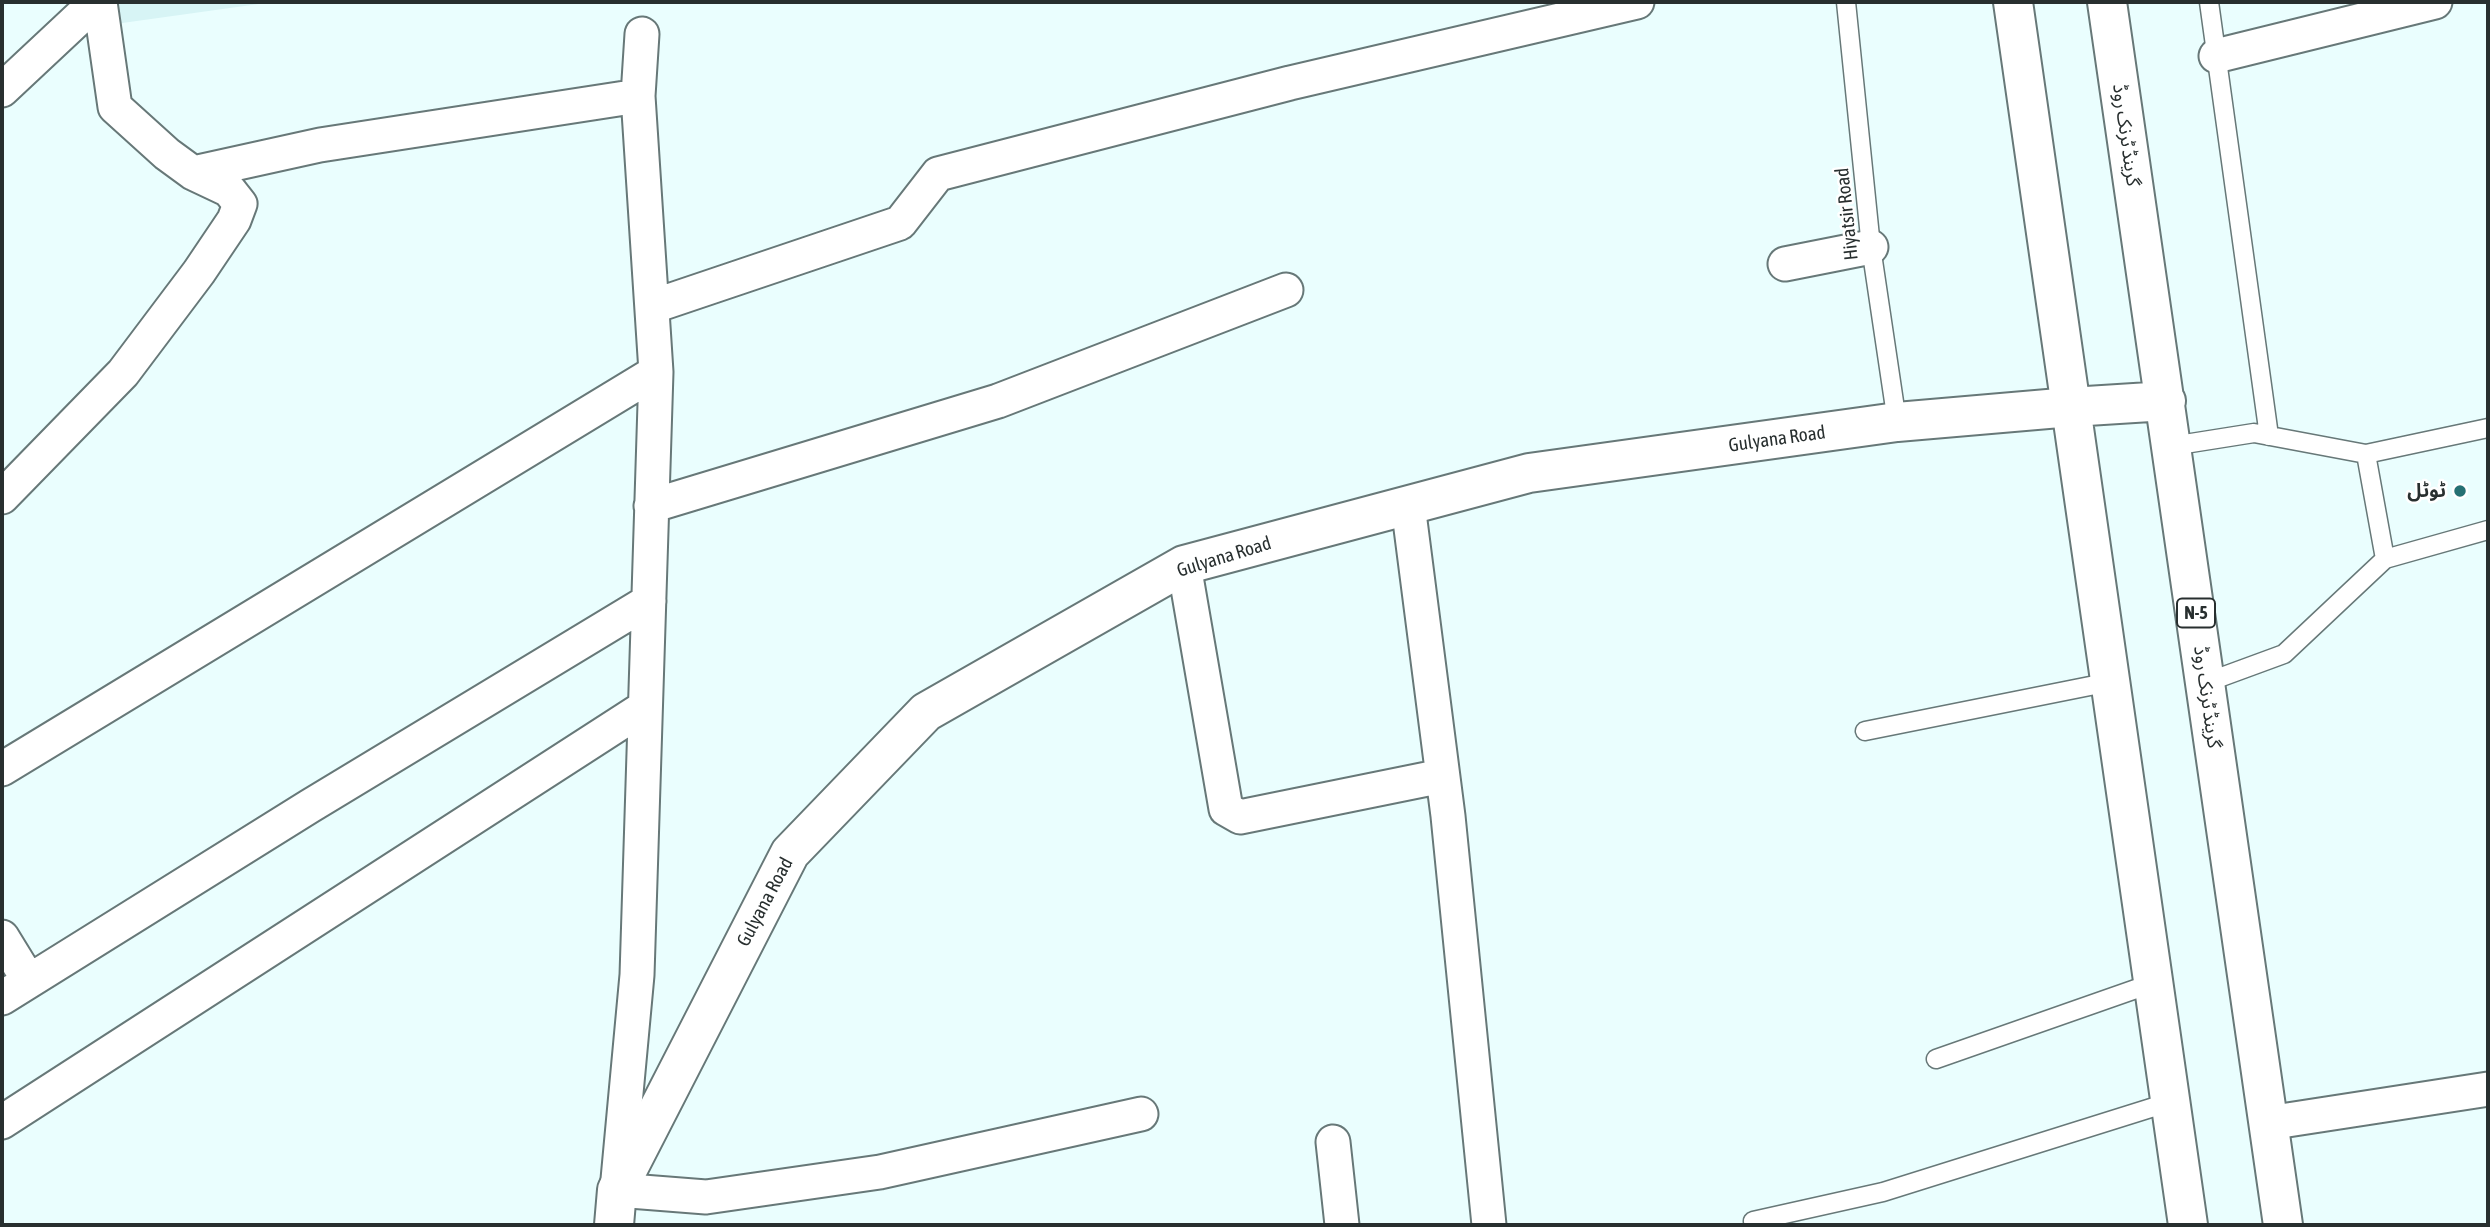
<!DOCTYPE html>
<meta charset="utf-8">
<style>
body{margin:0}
#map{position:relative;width:2490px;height:1227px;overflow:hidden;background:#eafefe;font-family:"Asap Condensed",sans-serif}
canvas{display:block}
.frame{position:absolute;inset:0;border:4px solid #282f2f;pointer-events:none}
</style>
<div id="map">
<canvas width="2490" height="1227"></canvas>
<div class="frame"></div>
</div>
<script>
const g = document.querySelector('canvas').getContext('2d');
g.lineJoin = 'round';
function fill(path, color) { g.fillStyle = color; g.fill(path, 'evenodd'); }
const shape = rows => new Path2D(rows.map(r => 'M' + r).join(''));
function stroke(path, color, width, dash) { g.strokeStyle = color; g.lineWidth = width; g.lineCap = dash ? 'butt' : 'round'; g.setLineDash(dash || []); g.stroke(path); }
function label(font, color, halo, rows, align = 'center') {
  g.font = font + ' "Asap Condensed","Noto Sans Arabic",sans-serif'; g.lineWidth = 5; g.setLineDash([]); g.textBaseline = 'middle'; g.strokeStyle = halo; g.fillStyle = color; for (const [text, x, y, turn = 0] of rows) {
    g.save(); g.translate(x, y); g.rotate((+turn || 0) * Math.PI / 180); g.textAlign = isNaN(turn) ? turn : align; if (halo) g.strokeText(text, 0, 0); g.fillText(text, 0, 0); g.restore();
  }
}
fill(shape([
 [104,2,273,2,108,25]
]), '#d7f4f5');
const lane = shape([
 [1846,2,1871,247,1897,422],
 [2209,2,2269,436],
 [2172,446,2254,433,2366,454,2488,428],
 [2366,454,2385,559],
 [2205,683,2284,654,2385,559,2488,530],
 [1865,731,2110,682],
 [1936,1059,2153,983],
 [1753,1221,1883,1192,2170,1102]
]);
const street = shape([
 [642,34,638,96,656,372,637,975,617,1190,706,1197,880,1172,1141,1114],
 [2216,56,2435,2],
 [2,90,96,2],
 [193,173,320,145,638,96],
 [1785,264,1871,247],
 [654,306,900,223,938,174,1290,83,1637,2],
 [2,497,123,373,199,272,234,220,240,204,229,190,193,173,167,154,115,107,100,2],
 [1408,505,1448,816,1489,1225],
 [651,506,998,401,1286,290],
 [1184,565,1226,809,1240,817,1442,776],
 [2,769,656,372],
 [2,937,29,981],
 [2,998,310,806,649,601],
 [2,1122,645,707],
 [2268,1123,2488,1089],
 [1333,1142,1342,1225]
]);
const secondary = shape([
 [614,1225,617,1190,790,853,926,712,1184,565,1529,473,1897,422,2071,407]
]);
const highway = shape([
 [2013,2,2188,1225],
 [2107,2,2283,1225],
 [2071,407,2166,401]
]);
stroke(lane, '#677878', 21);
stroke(street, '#677878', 37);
stroke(secondary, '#677878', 42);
stroke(highway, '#677878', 42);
stroke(lane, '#fff', 18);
stroke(street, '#fff', 33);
stroke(secondary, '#fff', 38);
stroke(highway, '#fff', 38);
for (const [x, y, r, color] of [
 [2460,491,7,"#257073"]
]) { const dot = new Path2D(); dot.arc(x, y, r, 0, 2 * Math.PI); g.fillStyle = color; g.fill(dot); stroke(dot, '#fff', 2.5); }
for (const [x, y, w] of [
 [2196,613,38]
]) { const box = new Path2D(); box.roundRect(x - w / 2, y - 14.5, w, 29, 5); g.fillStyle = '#fff'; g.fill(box); stroke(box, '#282f2f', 2); }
label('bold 18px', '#282f2f', null, [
 ["N-5",2196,613]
]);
label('19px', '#282f2f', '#fff', [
 ["گرینڈ ٹرنک روڈ",2126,135,82],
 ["Hiyatsir Road",1847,214,-96],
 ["Gulyana Road",1777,439,-8],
 ["Gulyana Road",1224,557,-17],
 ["گرینڈ ٹرنک روڈ",2207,697,82],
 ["Gulyana Road",765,902,-62]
]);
label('bold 19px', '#282f2f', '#fff', [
 ["ٹوٹل",2446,491]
], 'right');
</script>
